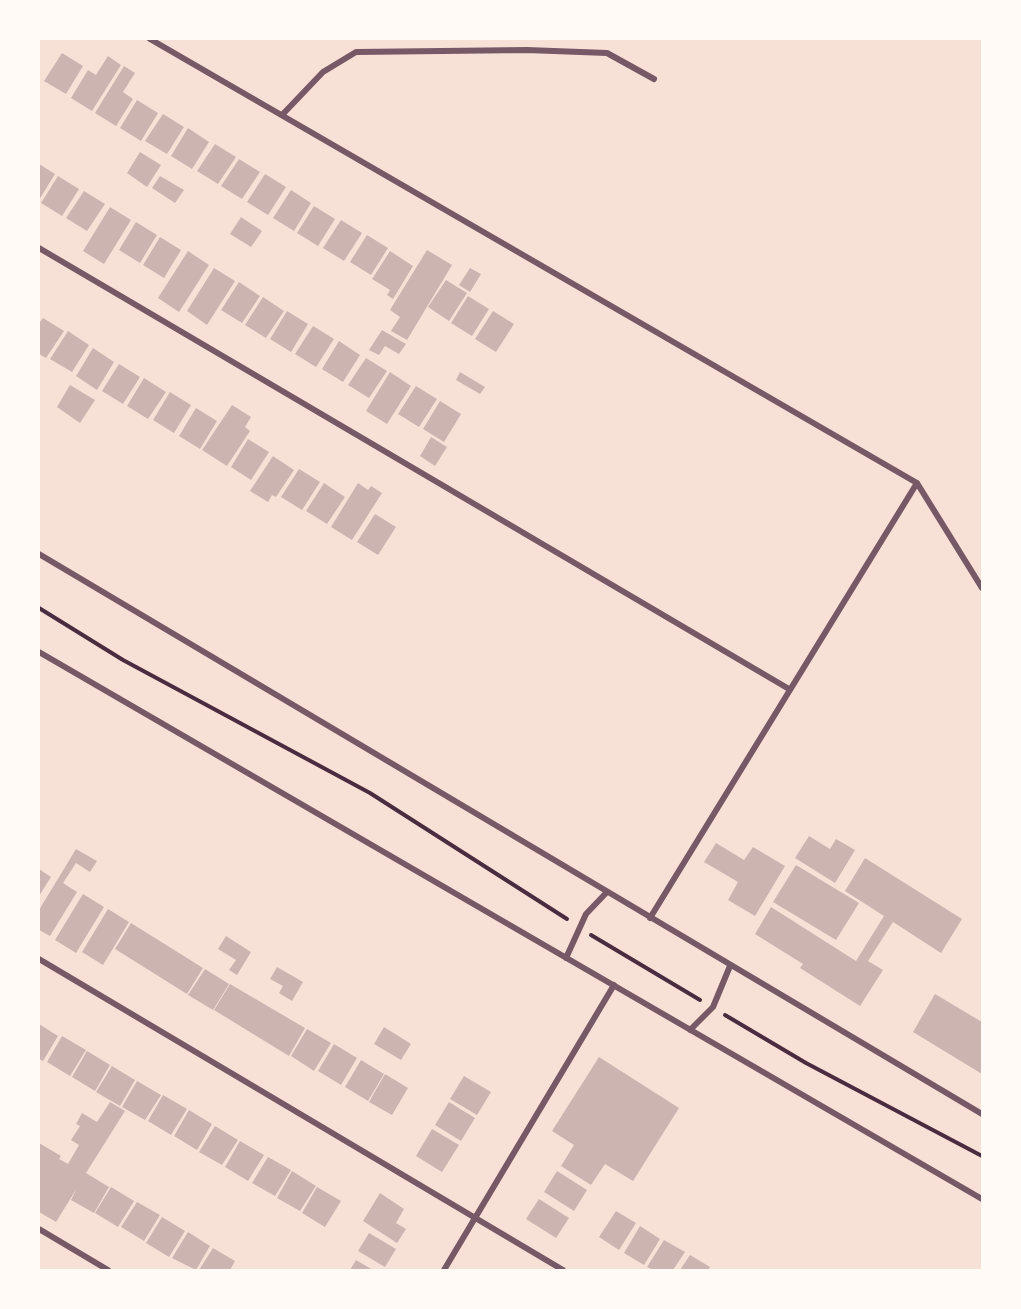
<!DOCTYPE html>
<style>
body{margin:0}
#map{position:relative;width:1021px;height:1309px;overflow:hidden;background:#f7e1d7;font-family:Arial,sans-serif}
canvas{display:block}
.frame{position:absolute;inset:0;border:40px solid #fffaf5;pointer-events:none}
</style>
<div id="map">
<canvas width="1021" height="1309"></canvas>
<div class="frame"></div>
</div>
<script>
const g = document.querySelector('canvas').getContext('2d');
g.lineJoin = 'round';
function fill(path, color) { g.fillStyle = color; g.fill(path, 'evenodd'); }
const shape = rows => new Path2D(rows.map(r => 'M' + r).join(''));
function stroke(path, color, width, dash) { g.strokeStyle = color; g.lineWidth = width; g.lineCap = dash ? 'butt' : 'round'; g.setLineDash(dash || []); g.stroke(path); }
fill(shape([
 [62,53,83,66,66,94,44,81],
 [108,56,121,65,92,111,71,98,88,70,96,75],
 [124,66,135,73,123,92,133,99,116,126,95,113],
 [137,100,158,113,141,141,120,128],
 [163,114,184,127,167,154,145,141],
 [188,128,209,142,192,169,171,156],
 [215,144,236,157,218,184,197,171],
 [140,152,161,165,147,187,127,173],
 [239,159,260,172,242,199,221,186],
 [39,164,55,174,39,200],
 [265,174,286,187,268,215,247,202],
 [58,176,79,189,62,216,41,203],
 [160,176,184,190,175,203,152,188],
 [291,190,311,203,294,231,273,218],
 [84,191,105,204,87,231,66,218],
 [314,206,335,219,318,246,297,233],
 [110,207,131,220,104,264,83,251],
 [241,217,262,231,251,247,230,234],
 [341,220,362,233,344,261,323,248],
 [136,222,157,235,140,263,119,250],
 [367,235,388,248,371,275,350,262],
 [160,237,181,250,164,278,143,265],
 [427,250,452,265,407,340,391,331,400,317,390,310],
 [188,251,209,265,179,312,158,298],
 [390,251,413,266,393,299,387,295,390,290,372,279],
 [214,268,235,281,207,325,187,311],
 [470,268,481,274,470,292,459,285],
 [446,280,467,293,449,321,428,307],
 [239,282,260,296,242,323,221,310],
 [468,296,489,309,472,336,451,323],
 [263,297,284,311,266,338,245,325],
 [287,311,308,324,291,352,270,339],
 [493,311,514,324,496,352,475,339],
 [43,318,64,331,46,358,39,354,39,323],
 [313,326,334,339,316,367,295,354],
 [382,330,406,344,399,354,385,346,379,355,369,350],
 [68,331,89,345,72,372,50,359],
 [339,341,360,355,343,382,322,369],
 [93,348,114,362,97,390,76,376],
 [366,358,387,371,369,398,348,385],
 [119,364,140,377,123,404,102,391],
 [390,372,411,386,387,424,366,411],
 [460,372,485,387,480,394,456,380],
 [144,378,166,392,148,419,127,406],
 [70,385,95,400,80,423,57,407],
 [416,386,437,399,419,427,398,414],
 [170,392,191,405,174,433,153,420],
 [440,401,461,414,444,442,423,429],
 [232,405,251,417,245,427,250,431,227,466,202,450],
 [196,408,217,421,200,449,179,436],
 [431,437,447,447,435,466,420,456],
 [248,439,269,452,251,480,231,467],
 [273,456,294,470,276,497,272,495,268,502,250,491],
 [299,469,320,482,302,510,281,497],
 [324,483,345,497,327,524,306,511],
 [358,483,368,490,371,486,382,493,352,540,331,527],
 [375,514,396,527,378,555,357,542],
 [809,836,830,849,836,839,855,850,835,883,795,858],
 [716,843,744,860,753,847,785,866,755,916,728,900,738,882,704,862],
 [76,849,97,861,90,872,76,863,63,883,77,892,50,936,39,930,39,910],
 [865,858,962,919,941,953,893,922,868,961,883,970,860,1006,800,968,803,964,755,934,771,907,856,961,884,916,845,891],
 [796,865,859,903,836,940,773,902],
 [39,869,51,877,39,896],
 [83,894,104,907,76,953,55,940],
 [108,909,129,922,103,965,82,952],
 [131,923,203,968,187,994,115,949],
 [226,936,251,952,237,975,229,970,236,960,218,949],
 [277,967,303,982,292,1001,279,993,283,986,270,979],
 [205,969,229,984,213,1010,188,995],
 [230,984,305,1028,289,1056,214,1010],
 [935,994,982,1022,982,1074,913,1032],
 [39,1024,58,1036,43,1061,39,1059],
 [384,1027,411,1044,401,1060,374,1044],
 [307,1029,331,1043,314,1071,291,1056],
 [62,1036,86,1050,70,1076,47,1062],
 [334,1044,357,1058,341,1085,318,1071],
 [87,1051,110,1065,95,1091,72,1077],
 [599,1057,679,1108,633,1181,605,1164,591,1185,561,1166,574,1145,552,1131],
 [361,1060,384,1074,368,1101,345,1087],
 [112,1066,135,1080,120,1106,96,1092],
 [385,1074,408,1088,392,1115,369,1102],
 [464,1076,491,1092,477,1115,450,1099],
 [137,1081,161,1095,145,1120,122,1107],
 [163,1095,187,1109,171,1135,148,1121],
 [110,1102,125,1111,86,1173,109,1187,94,1213,71,1200,77,1188,56,1222,39,1212,39,1143,61,1156,59,1159,68,1164,79,1145,71,1140,80,1126,76,1124,82,1113,97,1122],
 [449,1102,475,1118,461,1141,435,1125],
 [189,1110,212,1124,197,1150,174,1136],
 [215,1126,238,1140,222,1165,199,1152],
 [432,1129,459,1145,442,1172,416,1156],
 [240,1141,264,1155,248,1181,225,1167],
 [268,1157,291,1170,275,1196,252,1183],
 [292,1171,316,1186,300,1211,277,1198],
 [557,1171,587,1190,574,1211,544,1192],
 [111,1187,134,1201,118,1227,95,1213],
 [317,1187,341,1201,325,1227,302,1213],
 [380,1193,404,1209,396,1223,406,1229,397,1243,363,1221],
 [539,1199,569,1218,556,1238,526,1219],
 [137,1202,160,1215,144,1241,121,1227],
 [616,1211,636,1223,619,1250,599,1237],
 [162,1217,185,1231,169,1257,146,1243],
 [640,1226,660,1239,644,1265,624,1253],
 [188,1232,210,1246,196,1270,172,1258],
 [369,1233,396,1249,385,1267,358,1251],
 [664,1240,685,1252,673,1270,653,1270,647,1267],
 [213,1248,235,1261,230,1270,199,1270],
 [690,1255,710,1267,708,1270,680,1270],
 [356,1260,373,1270,350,1270]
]), '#ccb4b1');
stroke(shape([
 [39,608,123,660,370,793,567,919],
 [591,935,700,1000],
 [725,1015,806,1063,982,1156]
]), '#4a2c40', 4);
stroke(shape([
 [150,39,917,483,982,588],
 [282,115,323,72,356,52,527,50,607,53,654,79],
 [39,248,789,689],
 [39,554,982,1114],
 [39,652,982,1199],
 [650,918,917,483],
 [566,958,586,914,607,892],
 [39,959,563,1270],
 [690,1030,713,1007,730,966],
 [39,1229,108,1270],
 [444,1270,614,985]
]), '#755966', 6);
</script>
